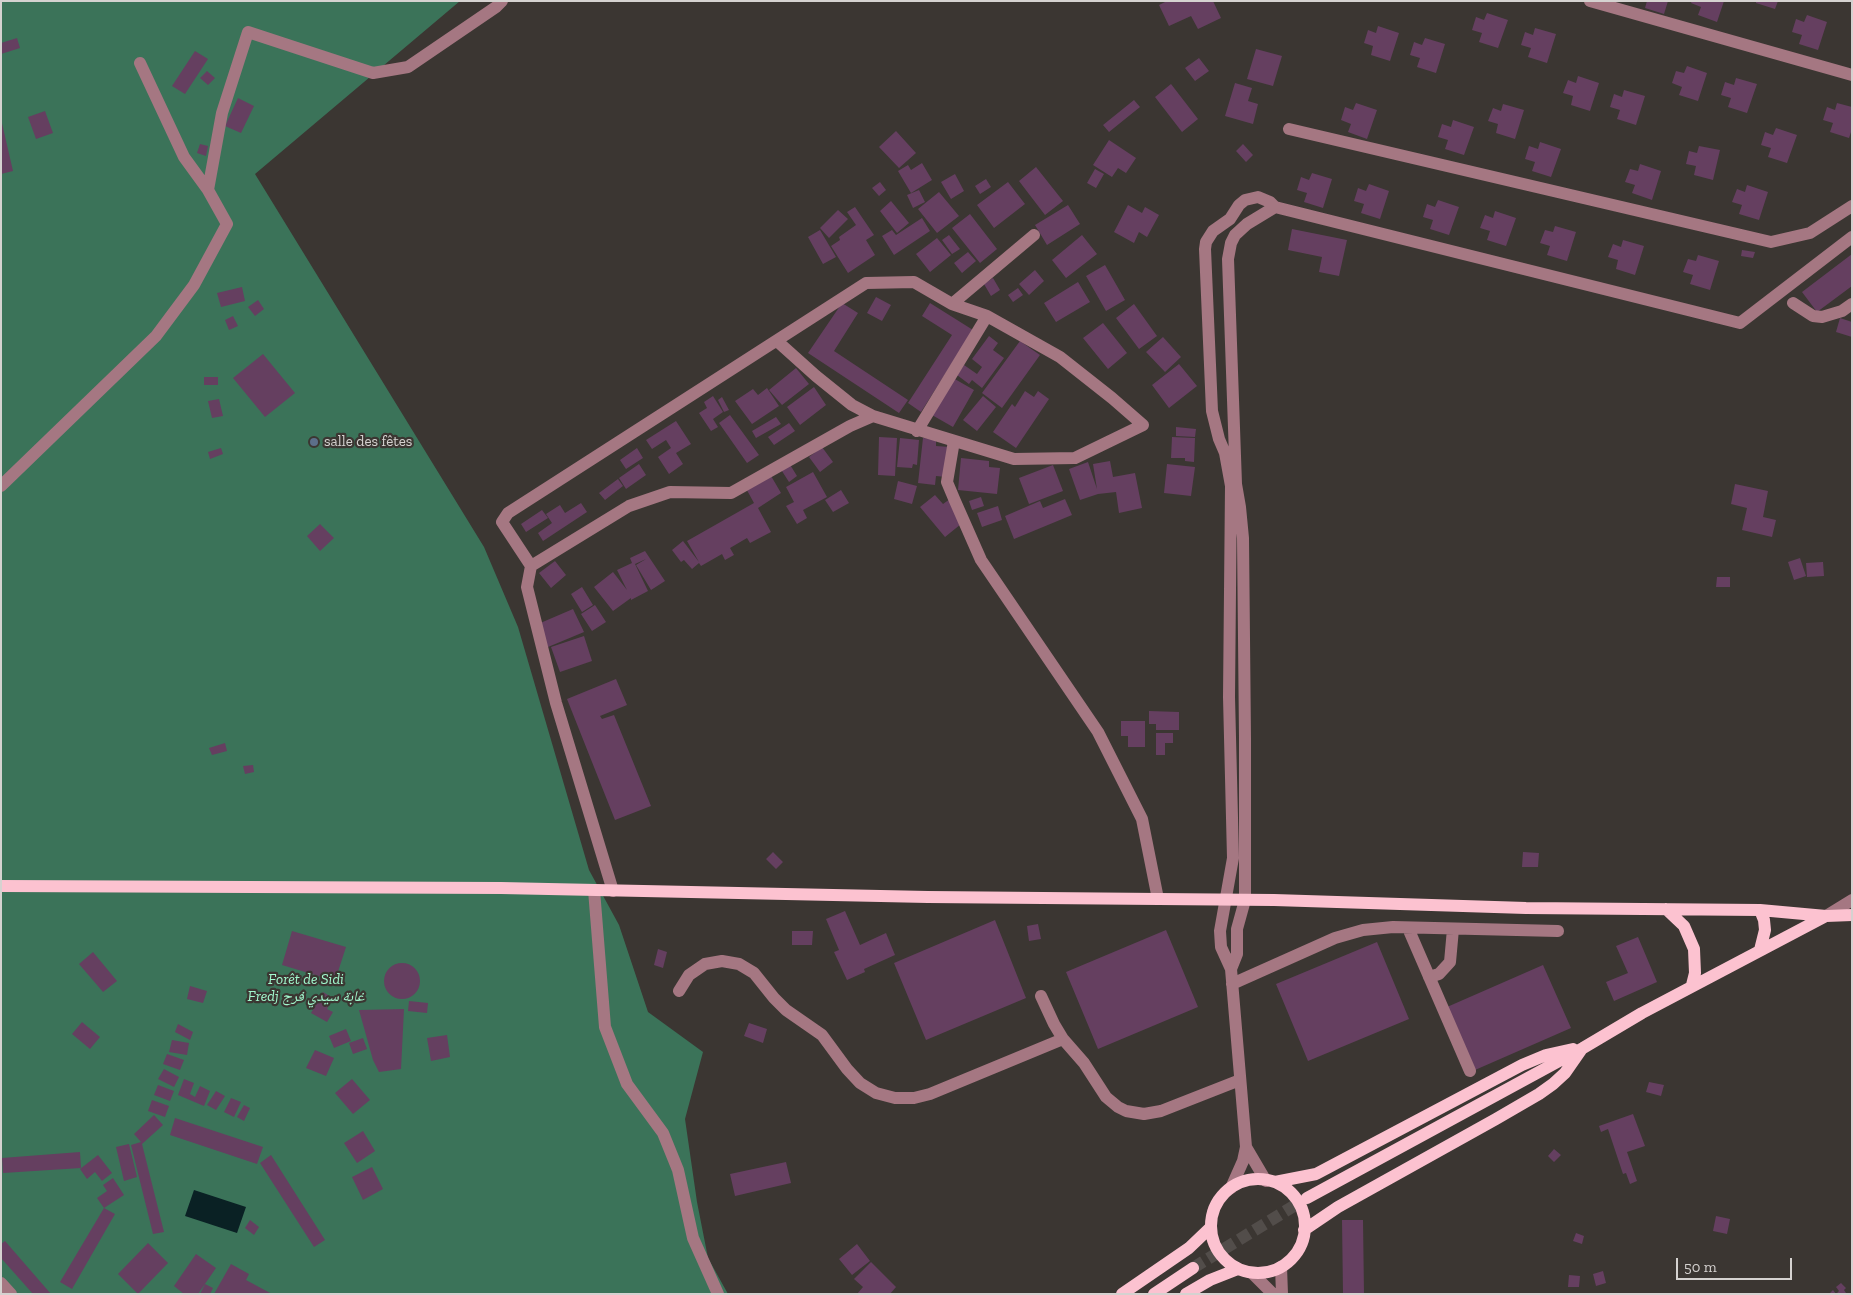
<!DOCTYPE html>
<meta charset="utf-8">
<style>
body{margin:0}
#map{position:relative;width:1853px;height:1295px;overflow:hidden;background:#3b3632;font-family:"Zilla Slab",serif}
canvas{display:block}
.frame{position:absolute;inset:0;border:2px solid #d5d2d0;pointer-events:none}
.scale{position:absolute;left:1676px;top:1258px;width:116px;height:22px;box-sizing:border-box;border:2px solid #d5d2d0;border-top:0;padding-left:6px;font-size:15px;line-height:18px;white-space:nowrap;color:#d5d2d0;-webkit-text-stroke:4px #3b3632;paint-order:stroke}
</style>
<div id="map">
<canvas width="1853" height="1295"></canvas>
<div class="frame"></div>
<div class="scale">50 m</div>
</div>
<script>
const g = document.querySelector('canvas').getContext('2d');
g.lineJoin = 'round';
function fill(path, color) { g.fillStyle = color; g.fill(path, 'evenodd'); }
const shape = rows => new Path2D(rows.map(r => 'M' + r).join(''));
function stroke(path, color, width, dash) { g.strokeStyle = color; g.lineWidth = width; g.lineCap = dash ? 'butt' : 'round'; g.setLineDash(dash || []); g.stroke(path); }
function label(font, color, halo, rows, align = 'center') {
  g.font = font + ' "Zilla Slab","Noto Naskh Arabic",serif'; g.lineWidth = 4.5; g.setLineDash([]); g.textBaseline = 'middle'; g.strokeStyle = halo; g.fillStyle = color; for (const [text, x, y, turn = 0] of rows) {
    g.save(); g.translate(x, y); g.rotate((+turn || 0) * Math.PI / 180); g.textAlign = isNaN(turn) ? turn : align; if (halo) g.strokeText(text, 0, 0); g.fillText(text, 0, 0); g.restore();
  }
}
fill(shape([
 [1,1,460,1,255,174,484,547,518,627,589,870,619,925,648,1012,703,1052,685,1119,697,1202,708,1258,728,1294,1,1294]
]), '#3b7359');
fill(shape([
 [194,1190,246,1207,237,1233,185,1216]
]), '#0a2124');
fill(shape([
 [1167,1,1213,1,1221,18,1198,29,1191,16,1169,26,1159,5],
 [1647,1,1668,1,1664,14,1645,8],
 [1692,1,1724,1,1717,22,1698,15,1701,7,1691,3],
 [1756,1,1778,1,1775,9,1756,3],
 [1487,13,1508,20,1498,48,1479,42,1482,33,1472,30,1476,17,1484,20],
 [1807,15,1827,22,1818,50,1799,44,1802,35,1792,32,1796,19,1804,22],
 [1378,26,1399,33,1390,61,1371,55,1373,46,1364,43,1368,30,1376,33],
 [1535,28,1556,34,1547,63,1528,57,1531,48,1521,45,1525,32,1533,35],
 [17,38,20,48,1,54,1,43],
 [1425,38,1445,44,1436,73,1417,67,1420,58,1410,55,1414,42,1422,45],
 [1256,49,1282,56,1273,86,1247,79],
 [195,51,208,59,185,94,172,86],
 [1199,58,1209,71,1195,81,1185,68],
 [1687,66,1707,73,1698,101,1679,95,1682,87,1672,83,1676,71,1684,73],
 [207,71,215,78,208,85,200,78],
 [1578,76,1599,83,1590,111,1571,105,1573,96,1563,93,1568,80,1576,83],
 [1736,78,1757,84,1747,113,1728,107,1731,98,1721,95,1725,82,1734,85],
 [1235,83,1252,88,1248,101,1258,104,1253,124,1225,116],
 [1171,84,1198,119,1182,132,1155,97],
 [1624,90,1645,96,1636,125,1617,119,1620,110,1610,107,1614,94,1622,97],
 [238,98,254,106,241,133,225,126],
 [1134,100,1140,107,1109,132,1103,125],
 [1356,103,1377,110,1367,139,1348,132,1351,124,1341,120,1345,107,1353,110],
 [1837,103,1852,107,1852,129,1849,138,1830,132,1833,123,1823,120,1827,107,1835,110],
 [1503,104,1524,110,1515,139,1496,133,1498,124,1488,121,1493,108,1501,111],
 [45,111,53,133,36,139,28,117],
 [1,119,13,171,1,174],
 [1453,120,1474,127,1464,155,1445,149,1448,140,1438,137,1442,124,1451,127],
 [1776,128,1797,135,1787,163,1768,157,1771,148,1761,145,1765,132,1773,135],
 [896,131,916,153,899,168,879,147],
 [1109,140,1136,158,1126,173,1118,168,1112,177,1093,165],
 [1540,142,1561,149,1551,177,1532,171,1535,162,1525,159,1529,146,1538,149],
 [200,144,208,146,206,156,197,153],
 [1243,144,1253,155,1246,162,1236,151],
 [1699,146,1720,150,1713,180,1694,175,1696,166,1686,164,1689,151,1697,153],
 [922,163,932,180,911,193,898,171,908,165,911,170],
 [1640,164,1661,171,1652,200,1632,193,1635,185,1625,182,1630,169,1638,171],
 [1036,167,1063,201,1045,215,1019,181],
 [1095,169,1104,174,1096,188,1087,183],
 [1312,173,1332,179,1323,208,1304,202,1307,193,1297,190,1301,177,1309,180],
 [955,174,964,191,951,199,941,182],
 [986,179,991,187,980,194,975,186],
 [880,182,886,190,879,196,872,188],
 [1008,182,1025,204,994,228,977,205],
 [1369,184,1389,191,1380,219,1361,213,1364,204,1354,201,1358,188,1366,191],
 [1747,185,1768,192,1759,220,1739,214,1742,205,1732,202,1737,189,1745,192],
 [919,190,925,202,913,208,907,195],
 [939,192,959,216,937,233,918,209],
 [1438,200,1459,207,1449,235,1430,229,1433,220,1423,217,1427,204,1435,207],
 [891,201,909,223,897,233,880,211],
 [1068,205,1080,224,1047,245,1035,225],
 [1128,205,1142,213,1145,207,1159,215,1147,237,1139,232,1134,243,1114,232],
 [855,207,874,235,866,240,875,255,848,273,831,246,840,240,839,237,856,225,847,212],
 [838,210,848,219,829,238,820,228],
 [1495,211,1516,218,1506,246,1487,240,1490,231,1480,228,1485,215,1493,218],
 [970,214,997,249,980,263,952,228],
 [922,218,930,231,894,255,882,236,892,230,896,235],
 [1555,226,1576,232,1567,261,1547,255,1550,246,1540,243,1545,230,1553,232],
 [1292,229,1347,240,1339,276,1319,272,1322,257,1288,250],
 [820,230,836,257,823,264,808,237],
 [949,235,960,249,952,254,942,240],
 [1082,235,1097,254,1066,278,1052,260],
 [937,238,951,255,930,272,916,254],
 [1623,240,1644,246,1635,275,1616,269,1618,260,1608,257,1613,244,1621,247],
 [1742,250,1755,252,1753,258,1741,256],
 [968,252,976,261,962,273,954,263],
 [1852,254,1852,286,1817,312,1802,292],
 [1698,255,1719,261,1710,290,1690,284,1693,275,1683,272,1688,259,1696,261],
 [1105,265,1125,300,1106,311,1086,276],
 [1035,270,1044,281,1029,295,1019,284],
 [993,278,1000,290,991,296,984,284],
 [1078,282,1090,302,1056,322,1044,303],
 [242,287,245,301,221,307,217,293],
 [1018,288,1023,295,1013,302,1008,295],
 [876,297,891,305,882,321,867,313],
 [258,300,264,309,255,316,248,307],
 [842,303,858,313,834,351,908,400,899,413,808,353],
 [930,303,973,330,921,412,908,403,952,335,922,316],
 [1134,304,1157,336,1139,349,1116,318],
 [233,316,238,326,229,330,225,320],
 [1840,318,1852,322,1852,337,1836,332],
 [1103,323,1127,353,1108,369,1083,338],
 [989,336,998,343,993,350,1004,358,982,388,972,380,969,384,957,375,964,365,977,374,982,367,972,359],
 [1163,337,1181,357,1165,372,1146,352],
 [1020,341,1040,355,1002,408,982,393],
 [263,354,295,393,265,417,233,378],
 [1179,364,1197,386,1169,408,1152,385],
 [796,368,809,384,782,405,769,390],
 [204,377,218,377,218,385,204,385],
 [953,378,974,390,953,427,932,415],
 [814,387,826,405,800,425,787,407],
 [767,388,779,406,752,424,735,401,753,389,758,395],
 [1025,391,1034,397,1038,391,1049,399,1016,448,993,432,1012,404,1015,407],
 [713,396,723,412,713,419,718,427,711,431,699,413,707,408,704,402],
 [983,396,996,407,977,431,963,420],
 [722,397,729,410,724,412,718,400],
 [219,399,223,416,212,418,208,401],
 [730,415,759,455,747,463,719,423],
 [776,417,781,424,756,438,752,431],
 [676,421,691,444,676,453,683,464,669,474,658,457,671,448,666,440,652,449,646,440],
 [789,423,795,431,774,445,768,437],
 [1176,427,1196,429,1195,437,1176,436],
 [879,437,897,438,895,476,878,475],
 [1172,437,1195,438,1194,462,1185,461,1185,458,1171,458],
 [900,438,919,440,917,465,913,464,912,468,897,467],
 [923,438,936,439,936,446,950,447,946,477,936,476,935,485,918,483],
 [822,447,833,462,820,472,809,457],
 [221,448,223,454,210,459,208,452],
 [637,448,643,458,626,469,620,460],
 [961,458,989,461,989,467,1000,468,997,494,958,490],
 [1110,461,1113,477,1135,473,1142,508,1119,513,1116,492,1098,494,1080,500,1069,469,1088,462,1097,489,1093,464],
 [789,463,797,476,789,482,780,468],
 [639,464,646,475,626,489,619,478],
 [1167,464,1195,467,1191,496,1164,493],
 [1053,465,1063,491,1029,504,1019,478],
 [767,469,781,493,758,508,771,532,750,543,747,538,730,548,734,555,725,560,722,554,701,566,699,563,692,569,684,560,681,562,672,550,683,541,699,562,687,541,754,503,743,483],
 [813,472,827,497,803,510,807,518,797,524,786,506,794,502,786,487],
 [618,479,623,486,605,500,599,493],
 [898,481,917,486,912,504,894,499],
 [1735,484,1768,491,1763,517,1776,520,1772,537,1742,530,1747,508,1731,504],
 [841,490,849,503,833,512,825,500],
 [935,495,943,504,950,499,966,520,945,537,920,507],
 [981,497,984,506,972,510,969,501],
 [1065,499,1072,515,1014,539,1005,516,1040,501,1043,508],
 [581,503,587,512,543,541,538,533,552,523,546,514,560,505,565,513],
 [998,506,1002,520,982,527,977,513],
 [542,510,548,518,526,532,521,524],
 [320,524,334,538,320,551,307,536],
 [645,551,665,581,651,590,636,565,646,559,635,564,648,591,631,600,631,598,613,611,594,587,613,572,627,590,617,570,632,563,630,558],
 [1800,558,1806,576,1794,580,1788,562],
 [555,561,566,575,551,588,539,573],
 [1823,562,1824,576,1807,577,1806,563],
 [1717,577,1730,577,1730,587,1716,587],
 [582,587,593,605,582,612,571,594],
 [595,605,606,622,592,631,581,614],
 [573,609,584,632,548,647,538,624],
 [584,636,592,661,560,672,551,647],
 [616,679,627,705,600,716,602,719,614,715,651,806,615,820,567,699],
 [1149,711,1179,712,1179,730,1156,730,1156,724,1149,724],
 [1121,721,1145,721,1145,747,1128,747,1128,736,1121,736],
 [1156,733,1173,733,1173,743,1165,743,1165,755,1156,755],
 [225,743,227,751,212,755,209,748],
 [253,765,254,772,245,774,243,766],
 [773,852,783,862,776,869,766,859],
 [1523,852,1539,853,1538,867,1522,867],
 [845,911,860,945,886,933,895,955,864,969,865,972,847,980,834,952,839,950,826,919],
 [995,920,1026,998,926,1040,894,963],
 [1038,924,1041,939,1029,941,1027,926],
 [1166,930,1198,1007,1098,1049,1066,972],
 [292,931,346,947,335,981,282,965],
 [792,931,813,931,812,945,792,945],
 [1638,937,1657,982,1614,1001,1606,982,1628,973,1616,946],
 [1377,942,1409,1019,1308,1061,1276,984],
 [658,949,667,952,663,968,654,965],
 [93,952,117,981,103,992,79,964],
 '384 981a18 18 0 1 1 36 0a18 18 0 1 1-36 0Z',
 [1543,965,1571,1028,1475,1070,1447,1007],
 [190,986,207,991,203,1003,187,999],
 [323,992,333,998,327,1009,333,1012,327,1022,311,1013],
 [409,1001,428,1003,427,1013,408,1011],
 [404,1009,401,1069,379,1072,373,1060,359,1010],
 [82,1022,100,1037,90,1049,72,1034],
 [749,1023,767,1029,763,1043,744,1036],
 [178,1024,193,1032,190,1040,175,1032],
 [346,1029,351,1041,334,1048,329,1036],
 [447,1035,450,1057,431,1061,427,1038],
 [363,1038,367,1049,353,1054,349,1043],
 [172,1040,189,1043,187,1055,169,1052],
 [315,1050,334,1058,326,1076,306,1068],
 [167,1054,184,1060,180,1070,163,1064],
 [164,1069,179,1077,174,1087,158,1079],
 [184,1079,194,1083,190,1094,195,1097,200,1086,210,1091,204,1106,178,1095],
 [352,1079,370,1100,353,1114,335,1093],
 [1649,1082,1664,1085,1661,1096,1646,1092],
 [158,1085,174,1091,170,1101,154,1095],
 [216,1091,225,1096,216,1110,207,1105],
 [231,1098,241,1102,234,1117,224,1112],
 [152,1100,169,1106,165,1117,148,1111],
 [244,1105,250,1108,244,1121,237,1117],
 [1633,1114,1645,1146,1627,1152,1637,1181,1630,1184,1626,1173,1623,1174,1608,1129,1601,1132,1599,1126],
 [154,1115,163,1125,142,1144,164,1232,153,1234,131,1145,141,1142,134,1134],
 [175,1118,263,1147,257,1164,170,1135],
 [363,1131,375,1151,357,1163,344,1143],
 [129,1144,137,1177,124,1181,116,1147],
 [1554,1149,1561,1155,1554,1162,1548,1156],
 [80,1152,81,1168,3,1173,2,1158],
 [98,1155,112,1173,102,1181,95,1172,87,1179,80,1169],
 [271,1155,325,1240,314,1247,260,1163],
 [786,1162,791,1183,735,1196,730,1174],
 [372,1167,383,1189,363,1200,352,1177],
 [113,1178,124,1195,104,1208,115,1214,72,1289,60,1282,104,1208,97,1198,107,1191,103,1185],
 [1716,1216,1730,1219,1727,1234,1713,1231],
 [250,1220,259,1227,254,1235,245,1228],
 [1342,1220,1363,1220,1364,1294,1343,1294],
 [1576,1233,1584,1236,1582,1244,1573,1241],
 [5,1241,51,1294,33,1294,1,1258,1,1244],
 [148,1243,168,1263,138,1294,118,1274],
 [857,1244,870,1261,852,1275,839,1259],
 [196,1254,216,1268,198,1294,184,1294,174,1286],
 [871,1262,896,1287,890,1294,857,1294,863,1287,854,1279],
 [231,1264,249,1274,246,1280,272,1294,214,1294],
 [1603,1271,1606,1283,1596,1286,1593,1274],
 [1569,1275,1580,1276,1579,1287,1568,1287],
 [1841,1283,1846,1288,1844,1290,1846,1293,1844,1294,1831,1294,1830,1293,1833,1290,1836,1294,1839,1291,1836,1287],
 [205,1284,213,1288,210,1294,200,1294]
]), '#653f60');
stroke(shape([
 [1193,1268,1307,1198]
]), '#524d4a', 12, [12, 6]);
stroke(shape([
 [1590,1,1852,75],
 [140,63,184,157,208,190],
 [1289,129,1771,242,1810,233,1852,206],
 [1793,303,1813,316,1822,317,1842,311,1852,304],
 [952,304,1034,235],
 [917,431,987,316],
 [954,441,947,482,955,501,981,560,1098,732,1142,819,1158,899],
 [1,486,156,336,194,285,227,224,208,190,222,113,248,32,373,73,408,67,496,7,502,1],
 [531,566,629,506,670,492,731,493,850,426,873,416],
 [594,890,605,1027,627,1084,663,1133,678,1170,693,1238,718,1294],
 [613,891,556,703,527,587,531,566,502,522,508,513,866,283,914,282,952,304,987,316,1060,357,1112,398,1143,425,1075,458,1014,459,873,416,852,405,816,376,777,341],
 [1826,916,1852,900],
 [1408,928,1470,1071],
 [1231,969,1221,947,1220,931,1233,858,1229,697,1231,486,1225,453,1219,439,1212,411,1205,249,1206,242,1213,231,1230,219,1239,205,1245,200,1258,197,1270,202,1275,207,1740,323,1852,237],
 [1429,977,1439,974,1450,962,1453,929],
 [1232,984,1335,938,1363,930,1393,927,1558,931],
 [679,991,689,975,705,964,722,961,739,964,754,973,774,998,786,1010,822,1035,847,1069,860,1083,876,1093,895,1098,914,1098,930,1094,1063,1039],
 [1041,996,1054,1024,1063,1039,1084,1063,1106,1097,1118,1107,1126,1111,1144,1114,1161,1111,1240,1080],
 [1246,1147,1266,1181],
 [1231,1188,1243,1161,1246,1147,1231,969,1237,954,1237,929,1245,900,1245,738,1243,538,1240,507,1236,484,1228,259,1231,243,1235,235,1247,224,1275,207],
 [1281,1267,1282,1294],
 [1252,1273,1273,1294],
 [1,1283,11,1294]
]), '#a57782', 12);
stroke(shape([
 [1,886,501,888,928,897,1274,900,1526,908,1760,910,1826,916,1852,915],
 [1666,909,1684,926,1694,949,1695,973,1692,985],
 [1760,950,1765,930,1764,920,1760,910],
 '1211 1226a47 47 0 1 1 94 0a47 47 0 1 1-94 0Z',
 [1275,1182,1316,1174,1522,1065,1546,1055,1573,1049],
 [1307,1198,1583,1048,1642,1013,1826,916],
 [1304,1230,1338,1207,1496,1119,1539,1094,1553,1084,1565,1073,1581,1050],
 [1122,1294,1189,1248,1211,1227],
 [1154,1294,1193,1268],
 [1186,1294,1210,1280,1238,1269]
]), '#fcc2d0', 12);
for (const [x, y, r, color] of [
 [314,442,5,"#5c6f8a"]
]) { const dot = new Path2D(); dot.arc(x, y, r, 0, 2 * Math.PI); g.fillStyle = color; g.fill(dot); stroke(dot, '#3b3632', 2); }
label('15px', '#d5d2d0', '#3b3632', [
 ["salle des fêtes",324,442]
], 'left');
label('italic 15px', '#a2f9ce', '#3b3632', [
 ["Forêt de Sidi",306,980],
 ["Fredj غابة سيدي فرج",306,997]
]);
</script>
